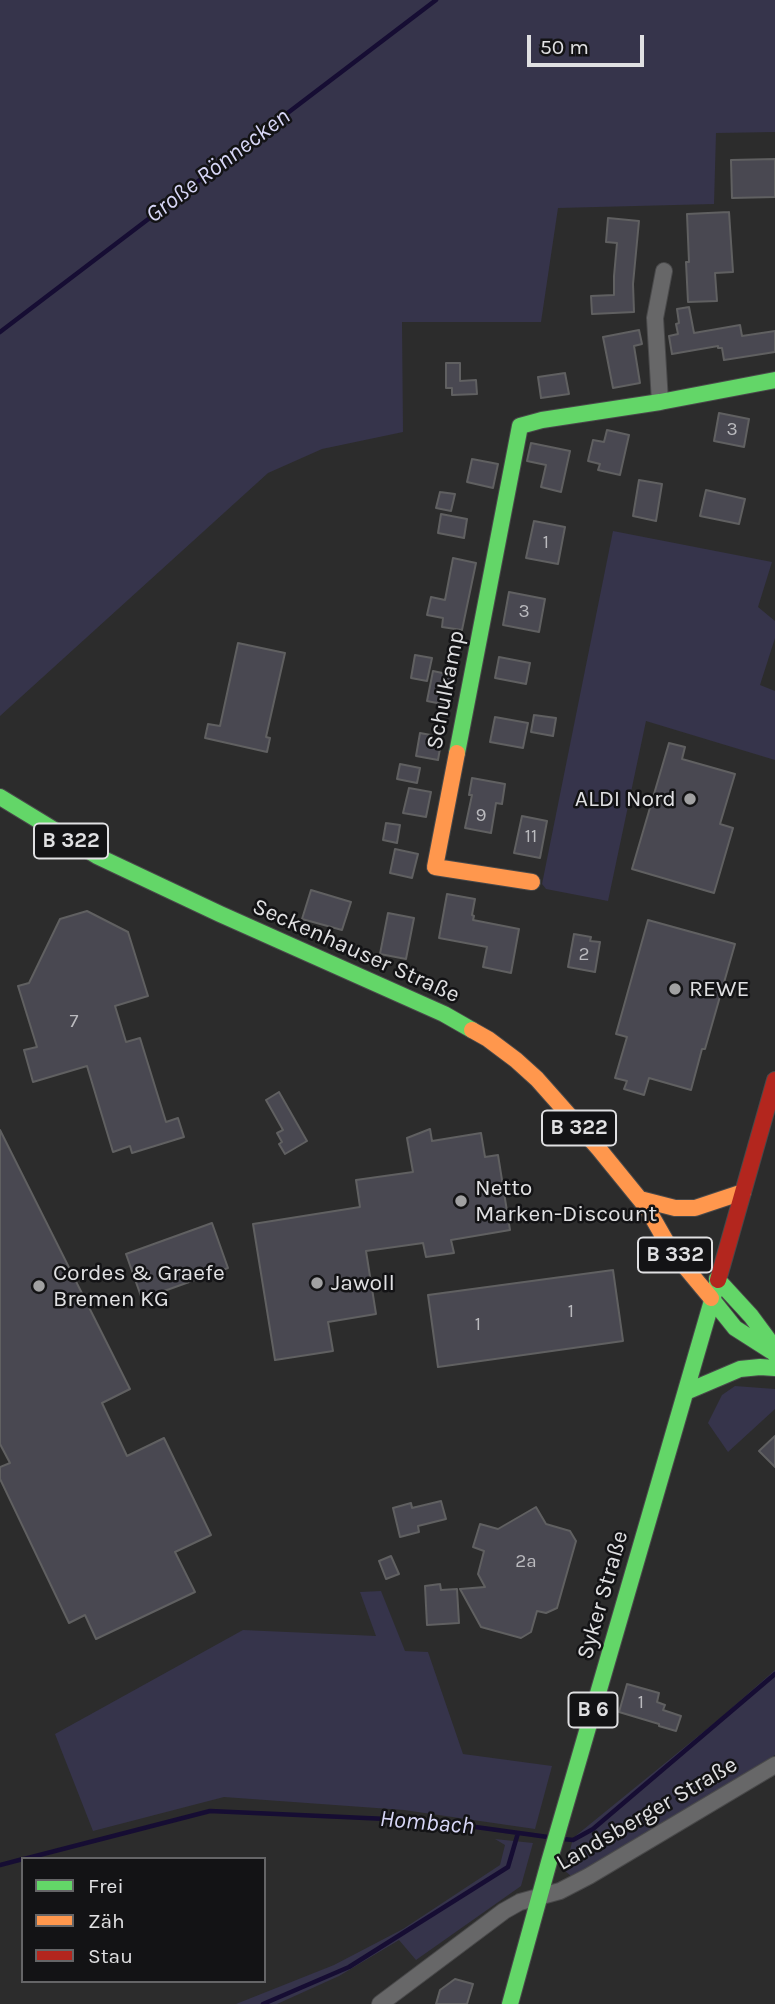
<!DOCTYPE html>
<meta charset="utf-8">
<style>
body{margin:0}
#map{position:relative;width:775px;height:2004px;overflow:hidden;background:#2c2c2c;font-family:Karla,sans-serif}
canvas{display:block}
.legend{position:absolute;left:21px;top:1857px;width:245px;height:126px;box-sizing:border-box;background:#131315;border:2px solid #656567;margin:0;padding:9px 12px;list-style:none;font-size:21px;color:#e0e0e2}
.legend li{display:flex;align-items:center;gap:14px;height:35px}
.legend b{width:35px;border:2px solid #656567}
.scale{position:absolute;left:527px;top:35px;width:117px;height:32px;box-sizing:border-box;border:4px solid #e0e0e2;border-top:0;padding-left:9px;font-size:21px;line-height:24px;white-space:nowrap;color:#e0e0e2;-webkit-text-stroke:5px #131315;paint-order:stroke}
</style>
<div id="map">
<canvas width="775" height="2004"></canvas>
<ul class="legend">
<li><b style="height:9px;background:#63d668"></b>Frei</li>
<li><b style="height:9px;background:#ff974d"></b>Zäh</li>
<li><b style="height:9px;background:#b3261e"></b>Stau</li>
</ul>
<div class="scale">50 m</div>
</div>
<script>
const g = document.querySelector('canvas').getContext('2d');
g.lineJoin = 'round';
function fill(path, color) { g.fillStyle = color; g.fill(path, 'evenodd'); }
const shape = rows => new Path2D(rows.map(r => 'M' + r).join(''));
function stroke(path, color, width, dash) { g.strokeStyle = color; g.lineWidth = width; g.lineCap = dash ? 'butt' : 'round'; g.setLineDash(dash || []); g.stroke(path); }
function label(font, color, halo, rows, align = 'center') {
  g.font = font + ' Karla,sans-serif'; g.lineWidth = 5; g.setLineDash([]); g.textBaseline = 'middle'; g.strokeStyle = halo; g.fillStyle = color; for (const [text, x, y, turn = 0] of rows) {
    g.save(); g.translate(x, y); g.rotate((+turn || 0) * Math.PI / 180); g.textAlign = isNaN(turn) ? turn : align; if (halo) g.strokeText(text, 0, 0); g.fillText(text, 0, 0); g.restore();
  }
}
fill(shape([
 [0,0,775,0,775,132,716,133,714,204,558,208,541,322,402,322,403,432,322,449,268,473,0,716],
 [613,531,772,562,758,607,775,621,775,638,760,685,775,691,775,760,646,721,608,901,546,889,542,884],
 [735,1386,775,1389,775,1409,728,1452,708,1423,722,1395],
 [381,1591,405,1651,428,1652,463,1754,552,1766,535,1829,404,1810,224,1797,93,1831,55,1734,243,1630,376,1636,360,1592],
 [775,1670,775,1755,590,1868,571,1876,565,1871,573,1838,718,1720],
 [495,1839,533,1843,521,1886,416,1960,399,1940,339,1976,277,2004,236,2004,334,1965,403,1929,500,1865,505,1845]
]), '#36344b');
stroke(shape([
 [0,332,436,0],
 [563,1839,573,1840,593,1829,775,1674],
 [24,1859,210,1811,432,1821,548,1837],
 [0,1865,23,1859],
 [263,2004,349,1967,508,1867,518,1833]
]), '#160d33', 4.5);
const building = shape([
 [775,159,775,197,732,198,731,160,775,159],
 [729,212,733,272,715,273,717,301,688,302,686,262,689,262,687,214,729,212],
 [608,218,639,221,633,284,634,312,592,314,591,296,614,295,614,276,617,243,606,242,608,218],
 [689,307,694,333,740,325,742,336,775,331,775,352,724,360,722,348,718,348,718,346,672,354,669,336,678,334,676,324,679,323,677,309,689,307],
 [639,330,642,344,634,346,640,383,613,388,603,337,639,330],
 [446,363,460,363,460,381,476,380,477,394,452,395,452,388,446,388,446,363],
 [565,373,569,394,541,398,538,377,565,373],
 [719,413,749,419,744,447,714,441,719,413],
 [607,430,629,435,620,475,598,470,600,464,588,461,593,440,604,442,607,430],
 [531,443,570,451,561,492,541,487,546,465,527,461,531,443],
 [472,459,498,464,493,488,467,482,472,459],
 [639,480,662,484,656,521,633,516,639,480],
 [706,490,745,499,739,524,700,516,706,490],
 [440,492,455,494,451,511,436,508,440,492],
 [441,514,467,519,464,538,438,533,441,514],
 [534,521,565,527,558,564,526,558,534,521],
 [453,558,476,563,462,630,442,627,443,618,427,615,431,597,445,600,453,558],
 [509,592,545,599,539,632,503,625,509,592],
 [238,643,285,653,266,737,270,738,267,752,205,738,208,724,220,726,238,643],
 [415,655,432,658,427,681,411,678,415,655],
 [499,657,530,663,526,684,495,678,499,657],
 [433,671,452,675,447,705,427,701,433,671],
 [534,715,556,718,553,736,531,732,534,715],
 [495,717,528,723,523,748,490,742,495,717],
 [420,733,442,737,438,760,416,756,420,733],
 [669,743,685,747,682,759,735,774,720,824,733,828,714,893,632,869,669,743],
 [400,764,420,768,417,783,397,779,400,764],
 [472,778,505,784,502,804,496,803,491,833,465,828,472,795,469,795,472,778],
 [409,788,431,792,426,817,403,813,409,788],
 [522,816,547,821,540,858,514,853,522,816],
 [386,823,400,825,397,843,383,840,386,823],
 [395,849,418,854,412,878,390,873,395,849],
 [311,890,351,902,342,930,302,919,311,890],
 [447,894,475,899,472,915,474,916,473,920,519,929,511,973,483,967,487,947,439,938,447,894],
 [87,911,128,932,148,996,115,1006,126,1042,140,1038,166,1122,178,1118,184,1137,132,1153,130,1146,113,1152,87,1066,33,1082,24,1050,37,1047,18,986,29,983,60,919,87,911],
 [388,913,414,918,406,959,380,954,388,913],
 [648,920,735,944,705,1049,702,1049,691,1090,649,1078,644,1095,624,1089,627,1081,615,1078,627,1037,616,1034,648,920],
 [574,934,591,937,590,941,600,942,595,972,568,967,574,934],
 [279,1092,307,1141,285,1154,279,1144,282,1142,277,1133,283,1130,266,1100,279,1092],
 [430,1129,432,1141,481,1133,485,1157,498,1155,510,1230,451,1240,454,1253,426,1257,423,1243,366,1251,376,1314,328,1322,333,1351,275,1360,253,1224,360,1207,356,1180,413,1172,407,1138,430,1129],
 [0,1130,130,1389,102,1403,127,1456,164,1438,211,1535,175,1552,195,1592,96,1639,85,1615,69,1623,0,1479,0,1467,10,1463,0,1444,0,1130],
 [212,1223,228,1268,142,1299,126,1254,212,1223],
 [613,1270,623,1341,438,1367,428,1295,613,1270],
 [775,1436,775,1467,759,1451,775,1436],
 [441,1501,446,1519,418,1526,419,1532,400,1537,393,1508,411,1503,412,1508,441,1501],
 [536,1507,546,1524,570,1531,576,1541,557,1608,546,1613,537,1611,531,1632,521,1638,481,1627,460,1589,485,1587,478,1574,484,1551,473,1547,480,1524,498,1529,536,1507],
 [391,1556,399,1574,386,1579,379,1561,391,1556],
 [440,1584,441,1590,457,1589,459,1623,427,1625,425,1586,440,1584],
 [627,1684,659,1693,657,1702,665,1705,663,1710,681,1716,676,1731,659,1726,659,1724,619,1712,627,1684],
 [455,1979,473,1984,467,2004,436,2004,440,1990,455,1979]
]);
fill(building, '#494851');
stroke(building, '#606061', 2);
const street = shape([
 [660,402,655,318,664,271],
 [380,2004,504,1911,520,1902,560,1891,589,1876,775,1765]
]);
const fast = shape([
 [457,753,520,426,542,420,660,402,775,380],
 [0,797,97,856,220,914,444,1014,472,1030],
 [717,1279,751,1316,768,1339,774,1353],
 [711,1298,735,1328,771,1351],
 [686,1392,740,1369,760,1367,775,1368],
 [510,2004,549,1862,718,1280]
]);
const slow = shape([
 [457,753,435,867,532,882],
 [472,1030,488,1039,516,1060,537,1079,599,1149,647,1208,671,1250,711,1298],
 [640,1199,675,1208,695,1208,743,1192]
]);
const jam = shape([
 [718,1280,775,1080]
]);
stroke(street, '#49494a', 18);
stroke(fast, '#49494a', 18);
stroke(slow, '#49494a', 18);
stroke(jam, '#49494a', 18);
stroke(street, '#676768', 16);
stroke(fast, '#63d668', 16);
stroke(slow, '#ff974d', 16);
stroke(jam, '#b3261e', 16);
for (const [x, y, r, color] of [
 [690,799,7,"#a1a1a2"],
 [675,989,7,"#a1a1a2"],
 [461,1201,7,"#a1a1a2"],
 [317,1283,7,"#a1a1a2"],
 [39,1286,7,"#a1a1a2"]
]) { const dot = new Path2D(); dot.arc(x, y, r, 0, 2 * Math.PI); g.fillStyle = color; g.fill(dot); stroke(dot, '#131315', 2.5); }
label('19px', '#bababe', null, [
 ["3",732,430],
 ["1",546,543],
 ["3",524,612],
 ["9",481,816],
 ["11",531,837],
 ["2",584,955],
 ["7",74,1022],
 ["1",571,1312],
 ["1",478,1325],
 ["2a",526,1562],
 ["1",641,1703]
]);
for (const [x, y, w] of [
 [71,841,74],
 [579,1128,74],
 [675,1255,74],
 [593,1710,49]
]) { const box = new Path2D(); box.roundRect(x - w / 2, y - 17.5, w, 35, 5); g.fillStyle = '#131315'; g.fill(box); stroke(box, '#e0e0e2', 2); }
label('bold 21px', '#e0e0e2', null, [
 ["B 322",71,841],
 ["B 322",579,1128],
 ["B 332",675,1255],
 ["B 6",593,1710]
]);
label('23px', '#e0e0e2', '#131315', [
 ["Schulkamp",446,690,-79],
 ["Seckenhauser Straße",356,951,24],
 ["Syker Straße",603,1595,-74],
 ["Landsberger Straße",647,1814,-30]
]);
label('23px', '#e0e0e2', '#131315', [
 ["ALDI Nord",676,799,"right"],
 ["REWE",689,989],
 ["Netto",475,1188],
 ["Marken-Discount",475,1214],
 ["Cordes & Graefe",53,1273],
 ["Bremen KG",53,1299],
 ["Jawoll",331,1283]
], 'left');
label('italic 24px', '#d7d6f6', '#131315', [
 ["Große Rönnecken",218,166,-37],
 ["Hombach",427,1823,5]
]);
</script>
